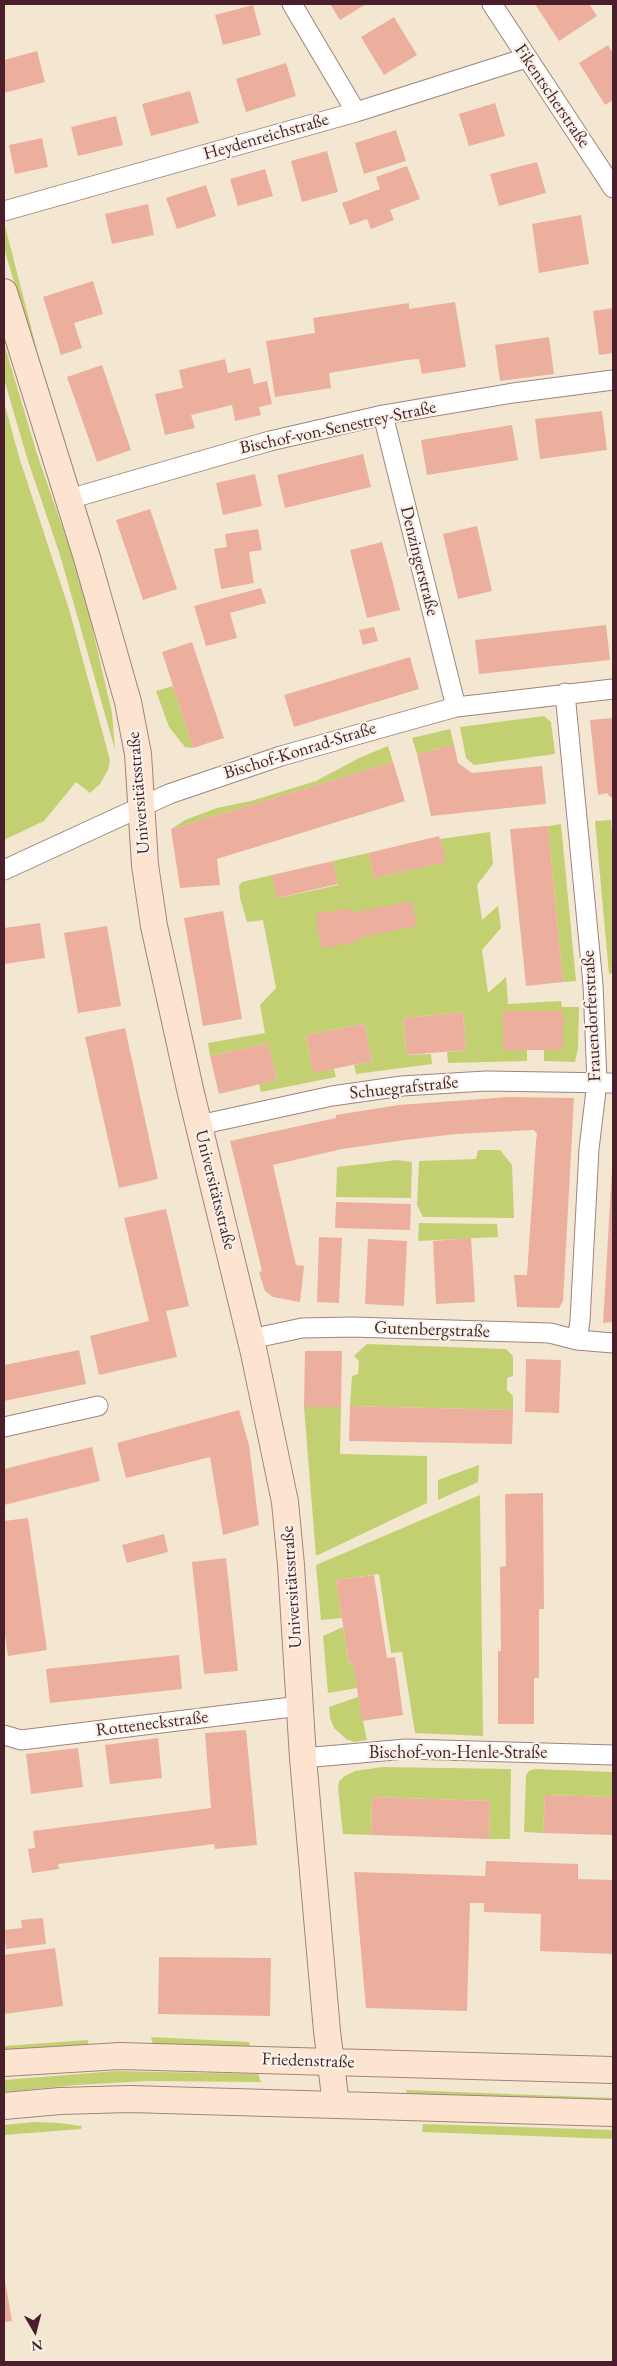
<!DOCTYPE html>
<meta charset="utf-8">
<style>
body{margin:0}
#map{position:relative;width:617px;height:2366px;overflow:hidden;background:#f4e7d2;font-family:"EB Garamond",serif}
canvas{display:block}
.frame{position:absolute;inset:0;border:5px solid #4a1f2b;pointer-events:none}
.north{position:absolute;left:10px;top:2306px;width:50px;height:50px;-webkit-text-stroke:4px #f7f3e8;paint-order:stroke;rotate:172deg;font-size:14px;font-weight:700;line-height:20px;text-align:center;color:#4a1f2b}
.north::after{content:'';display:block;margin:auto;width:18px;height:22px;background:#4a1f2b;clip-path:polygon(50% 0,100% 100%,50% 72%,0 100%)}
</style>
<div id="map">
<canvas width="617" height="2366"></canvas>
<div class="frame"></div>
<div class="north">N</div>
</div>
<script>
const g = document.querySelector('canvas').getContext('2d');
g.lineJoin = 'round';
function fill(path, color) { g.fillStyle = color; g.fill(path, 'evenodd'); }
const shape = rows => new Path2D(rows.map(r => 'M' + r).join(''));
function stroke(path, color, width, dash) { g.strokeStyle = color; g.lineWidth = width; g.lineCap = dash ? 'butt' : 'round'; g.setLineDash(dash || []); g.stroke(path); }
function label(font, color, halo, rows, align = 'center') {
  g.font = font + ' "EB Garamond",serif'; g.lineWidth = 4.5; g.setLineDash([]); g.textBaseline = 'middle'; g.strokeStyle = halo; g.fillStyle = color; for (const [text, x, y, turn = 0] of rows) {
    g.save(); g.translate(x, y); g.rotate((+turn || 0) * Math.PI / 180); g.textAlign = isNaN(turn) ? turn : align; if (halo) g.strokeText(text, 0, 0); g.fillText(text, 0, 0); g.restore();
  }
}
fill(shape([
 [5,226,37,350,34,349,4,248],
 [4,343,37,454,71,552,87,605,112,713,115,750,60,555,27,458,4,379],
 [4,402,20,460,69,609,110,760,108,770,100,784,90,793,76,782,44,821,4,840],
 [173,686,193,748,185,747,169,727,156,691],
 [544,716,551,722,555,754,474,765,466,758,460,727],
 [450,729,454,745,417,754,412,738],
 [388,746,393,762,171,829,185,820,217,808,251,801,316,781,359,758],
 [611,820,613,846,613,973,609,974,595,821],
 [561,824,576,981,563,982,548,826],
 [490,832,493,864,477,885,482,920,498,906,501,928,482,950,488,993,506,977,508,1004,561,1001,562,1007,579,1007,578,1048,575,1062,544,1061,544,1050,527,1050,527,1061,448,1063,447,1052,466,1050,463,1012,403,1018,407,1055,431,1054,432,1064,356,1074,354,1065,372,1061,364,1024,306,1035,313,1072,334,1069,336,1077,261,1092,259,1084,277,1080,268,1043,210,1056,208,1043,265,1033,260,1005,276,988,263,920,247,922,240,898,239,886,242,882,272,875,278,898,338,885,333,861,368,853,374,878,445,862,440,839],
 [478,1150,500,1150,512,1165,514,1218,423,1217,417,1205,419,1161,476,1159],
 [397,1160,412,1162,411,1198,336,1197,337,1167],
 [419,1223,497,1224,498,1237,418,1241],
 [367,1344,506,1349,513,1356,513,1376,507,1378,507,1390,513,1396,513,1410,350,1406,352,1376,358,1374,359,1361,354,1356],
 [304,1407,341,1407,340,1454,427,1456,427,1503,316,1556],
 [479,1465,478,1482,438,1500,438,1480],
 [480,1495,483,1736,415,1733,402,1652,391,1653,379,1574,336,1580,342,1618,321,1620,316,1565],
 [343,1627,349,1664,353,1663,357,1688,328,1693,323,1636],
 [358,1697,367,1740,354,1742,346,1739,334,1728,330,1718,329,1707],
 [382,1767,511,1769,510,1839,489,1839,490,1801,372,1797,371,1835,343,1834,338,1788,339,1781,345,1776,355,1771],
 [534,1769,613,1772,613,1797,545,1795,543,1833,524,1832,526,1775,529,1771],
 [151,2037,249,2042,251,2050,154,2047],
 [88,2040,89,2052,4,2057,4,2046],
 [116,2071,258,2074,261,2082,147,2081,76,2085,4,2092,4,2080],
 [406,2090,613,2098,613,2105,409,2100],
 [34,2122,59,2123,82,2126,81,2129,4,2135,4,2125],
 [423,2124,613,2130,613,2139,422,2132]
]), '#c3d072');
fill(shape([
 [330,4,366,4,340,20],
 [535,4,589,4,597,16,559,41],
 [253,5,261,35,223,45,215,15],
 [394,17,417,55,384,75,361,37],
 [608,45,613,54,613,100,605,105,579,63],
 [37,51,45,82,4,93,4,60],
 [286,63,296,96,246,112,236,79],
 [190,91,199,123,151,136,142,104],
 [495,103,505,136,469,146,459,114],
 [116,116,123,145,78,156,71,127],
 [396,130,406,161,364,174,355,143],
 [42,138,48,167,15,174,9,145],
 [327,151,338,192,302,202,291,161],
 [537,162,546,193,499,206,490,174],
 [407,166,420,199,390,210,394,220,371,229,367,219,350,225,342,203,380,189,376,177],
 [265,169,273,196,238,206,230,179],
 [206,185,216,216,177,229,166,198],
 [148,204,154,235,112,244,105,214],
 [581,215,589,264,539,273,532,224],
 [93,281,103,314,74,323,82,348,61,355,43,297],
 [455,302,466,367,422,374,419,359,407,360,329,373,331,388,275,397,266,341,315,333,313,318,409,303,409,309],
 [613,308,613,353,599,355,593,311],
 [549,337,554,374,500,381,495,345],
 [225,359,228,373,250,368,254,384,267,381,272,404,259,407,261,415,235,421,232,405,191,415,195,428,165,435,155,394,183,388,179,370],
 [102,365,131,450,97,462,67,377],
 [602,411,607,450,540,459,535,419],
 [512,425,518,460,427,475,421,440],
 [363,454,371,487,285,508,277,475],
 [255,474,262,506,223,515,216,483],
 [150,509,177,589,143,600,116,520],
 [477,526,492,591,458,599,443,534],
 [258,529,262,550,249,552,254,583,221,589,214,549,227,547,225,534],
 [382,542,400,610,367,618,350,550],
 [261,588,266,603,230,613,237,638,206,646,194,606],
 [606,625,610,660,479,674,475,640],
 [374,627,378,641,363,645,359,630],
 [192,642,224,738,193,748,162,652],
 [410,657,419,689,294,727,284,695],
 [613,718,613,797,610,797,607,793,598,795,590,720],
 [454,745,458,763,472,773,542,766,546,804,431,816,417,754],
 [393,762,405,801,217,859,220,885,180,888,171,829],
 [548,826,563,982,526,986,510,829],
 [439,836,446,862,374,878,368,853],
 [333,861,338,884,277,898,272,875],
 [412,901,417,926,357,938,358,941,322,949,315,914,350,908,352,913],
 [223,911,242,1019,203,1026,184,918],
 [40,923,45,958,4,964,4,928],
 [107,926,121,1006,78,1013,64,933],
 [503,1011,563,1011,563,1050,503,1050],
 [463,1012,466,1050,407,1055,403,1018],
 [364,1024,372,1061,313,1073,306,1035],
 [125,1028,158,1179,119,1188,85,1037],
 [268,1043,277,1080,219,1094,210,1056],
 [509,1097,574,1098,563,1301,559,1308,517,1307,514,1275,527,1275,536,1141,537,1134,534,1130,456,1134,405,1140,342,1149,273,1165,296,1265,304,1266,300,1302,273,1297,265,1291,259,1272,262,1271,254,1238,230,1141,336,1118,336,1115,399,1105],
 [612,1168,613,1322,603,1323,607,1256],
 [336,1202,411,1204,410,1230,335,1228],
 [166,1209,189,1306,166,1311,177,1357,99,1375,90,1336,149,1321,124,1218],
 [319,1237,342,1238,339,1303,317,1302],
 [471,1238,475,1302,436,1304,433,1241],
 [368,1239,407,1241,404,1306,365,1304],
 [79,1350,86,1384,4,1401,4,1365],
 [305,1351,342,1351,341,1407,304,1407],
 [526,1359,561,1360,559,1413,525,1412],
 [350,1406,513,1410,512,1444,349,1441],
 [239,1410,249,1445,259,1525,223,1535,210,1457,126,1478,117,1443],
 [92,1447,100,1481,4,1505,4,1469],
 [543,1493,544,1609,539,1609,539,1678,534,1678,534,1724,498,1724,498,1651,501,1651,500,1567,506,1566,505,1494],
 [28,1518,47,1650,8,1656,4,1629,4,1521],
 [164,1534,168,1552,127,1563,122,1545],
 [226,1558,238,1671,204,1674,192,1562],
 [374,1575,387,1658,395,1657,403,1715,362,1721,353,1663,349,1664,336,1580],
 [179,1655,182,1689,50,1703,46,1669],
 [246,1730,257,1845,215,1849,214,1844,58,1864,59,1869,32,1873,28,1849,35,1848,33,1831,211,1808,205,1733],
 [158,1738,162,1778,110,1784,105,1745],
 [78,1748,83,1787,31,1794,26,1754],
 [545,1795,613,1797,613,1835,543,1833],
 [372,1797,490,1801,489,1839,371,1835],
 [486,1861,578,1864,578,1879,613,1880,613,1954,540,1951,541,1914,484,1912,484,1903,470,1903,467,2011,366,2008,354,1872,485,1876],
 [43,1918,46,1944,6,1949,4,1930,22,1928,21,1920],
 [55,1948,63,2006,4,2014,4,1955],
 [159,1957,271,1958,270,2016,158,2014],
 [4,2275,12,2321,4,2322]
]), '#ecaf9d');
const street = shape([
 [292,4,356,112],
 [492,4,613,188],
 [4,211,356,112,526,58],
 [383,415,456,707],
 [69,499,270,441,383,415,513,393,613,380],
 [565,693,593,985,597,1082,589,1149,580,1321,577,1340],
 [4,870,169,794,281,756,456,707,613,689],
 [199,1125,332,1096,402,1086,486,1081,613,1083],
 [251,1339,302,1328,352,1327,550,1333,577,1340,613,1343],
 [4,1427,98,1406],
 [4,1735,21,1740,300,1706],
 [303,1758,406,1749,613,1755]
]);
const secondary = shape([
 [4,292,87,558,128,702,138,754,145,865,154,926,190,1089,254,1353,285,1502,291,1565,303,1758,327,2031,336,2105],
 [4,2063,120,2056,613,2070],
 [4,2106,60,2101,130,2099,613,2113]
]);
stroke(street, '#9f837e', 21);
stroke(secondary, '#9f837e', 28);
stroke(street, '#fff', 19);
stroke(secondary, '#fde4d0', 26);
label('18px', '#4a1f2b', '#f7f3e8', [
 ["Fikentscherstraße",552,96,56],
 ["Heydenreichstraße",266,137,-16],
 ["Bischof-von-Senestrey-Straße",338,428,-12],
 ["Denzingerstraße",419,561,76],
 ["Bischof-Konrad-Straße",300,751,-17],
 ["Universitätsstraße",139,793,-95],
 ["Frauendorferstraße",592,1016,-93],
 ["Schuegrafstraße",404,1088,-6],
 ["Universitätsstraße",215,1190,76],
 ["Gutenbergstraße",432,1330,2],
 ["Universitätsstraße",292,1587,-94],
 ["Rotteneckstraße",152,1724,-7],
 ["Bischof-von-Henle-Straße",458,1753],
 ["Friedenstraße",308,2061,2]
]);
</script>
